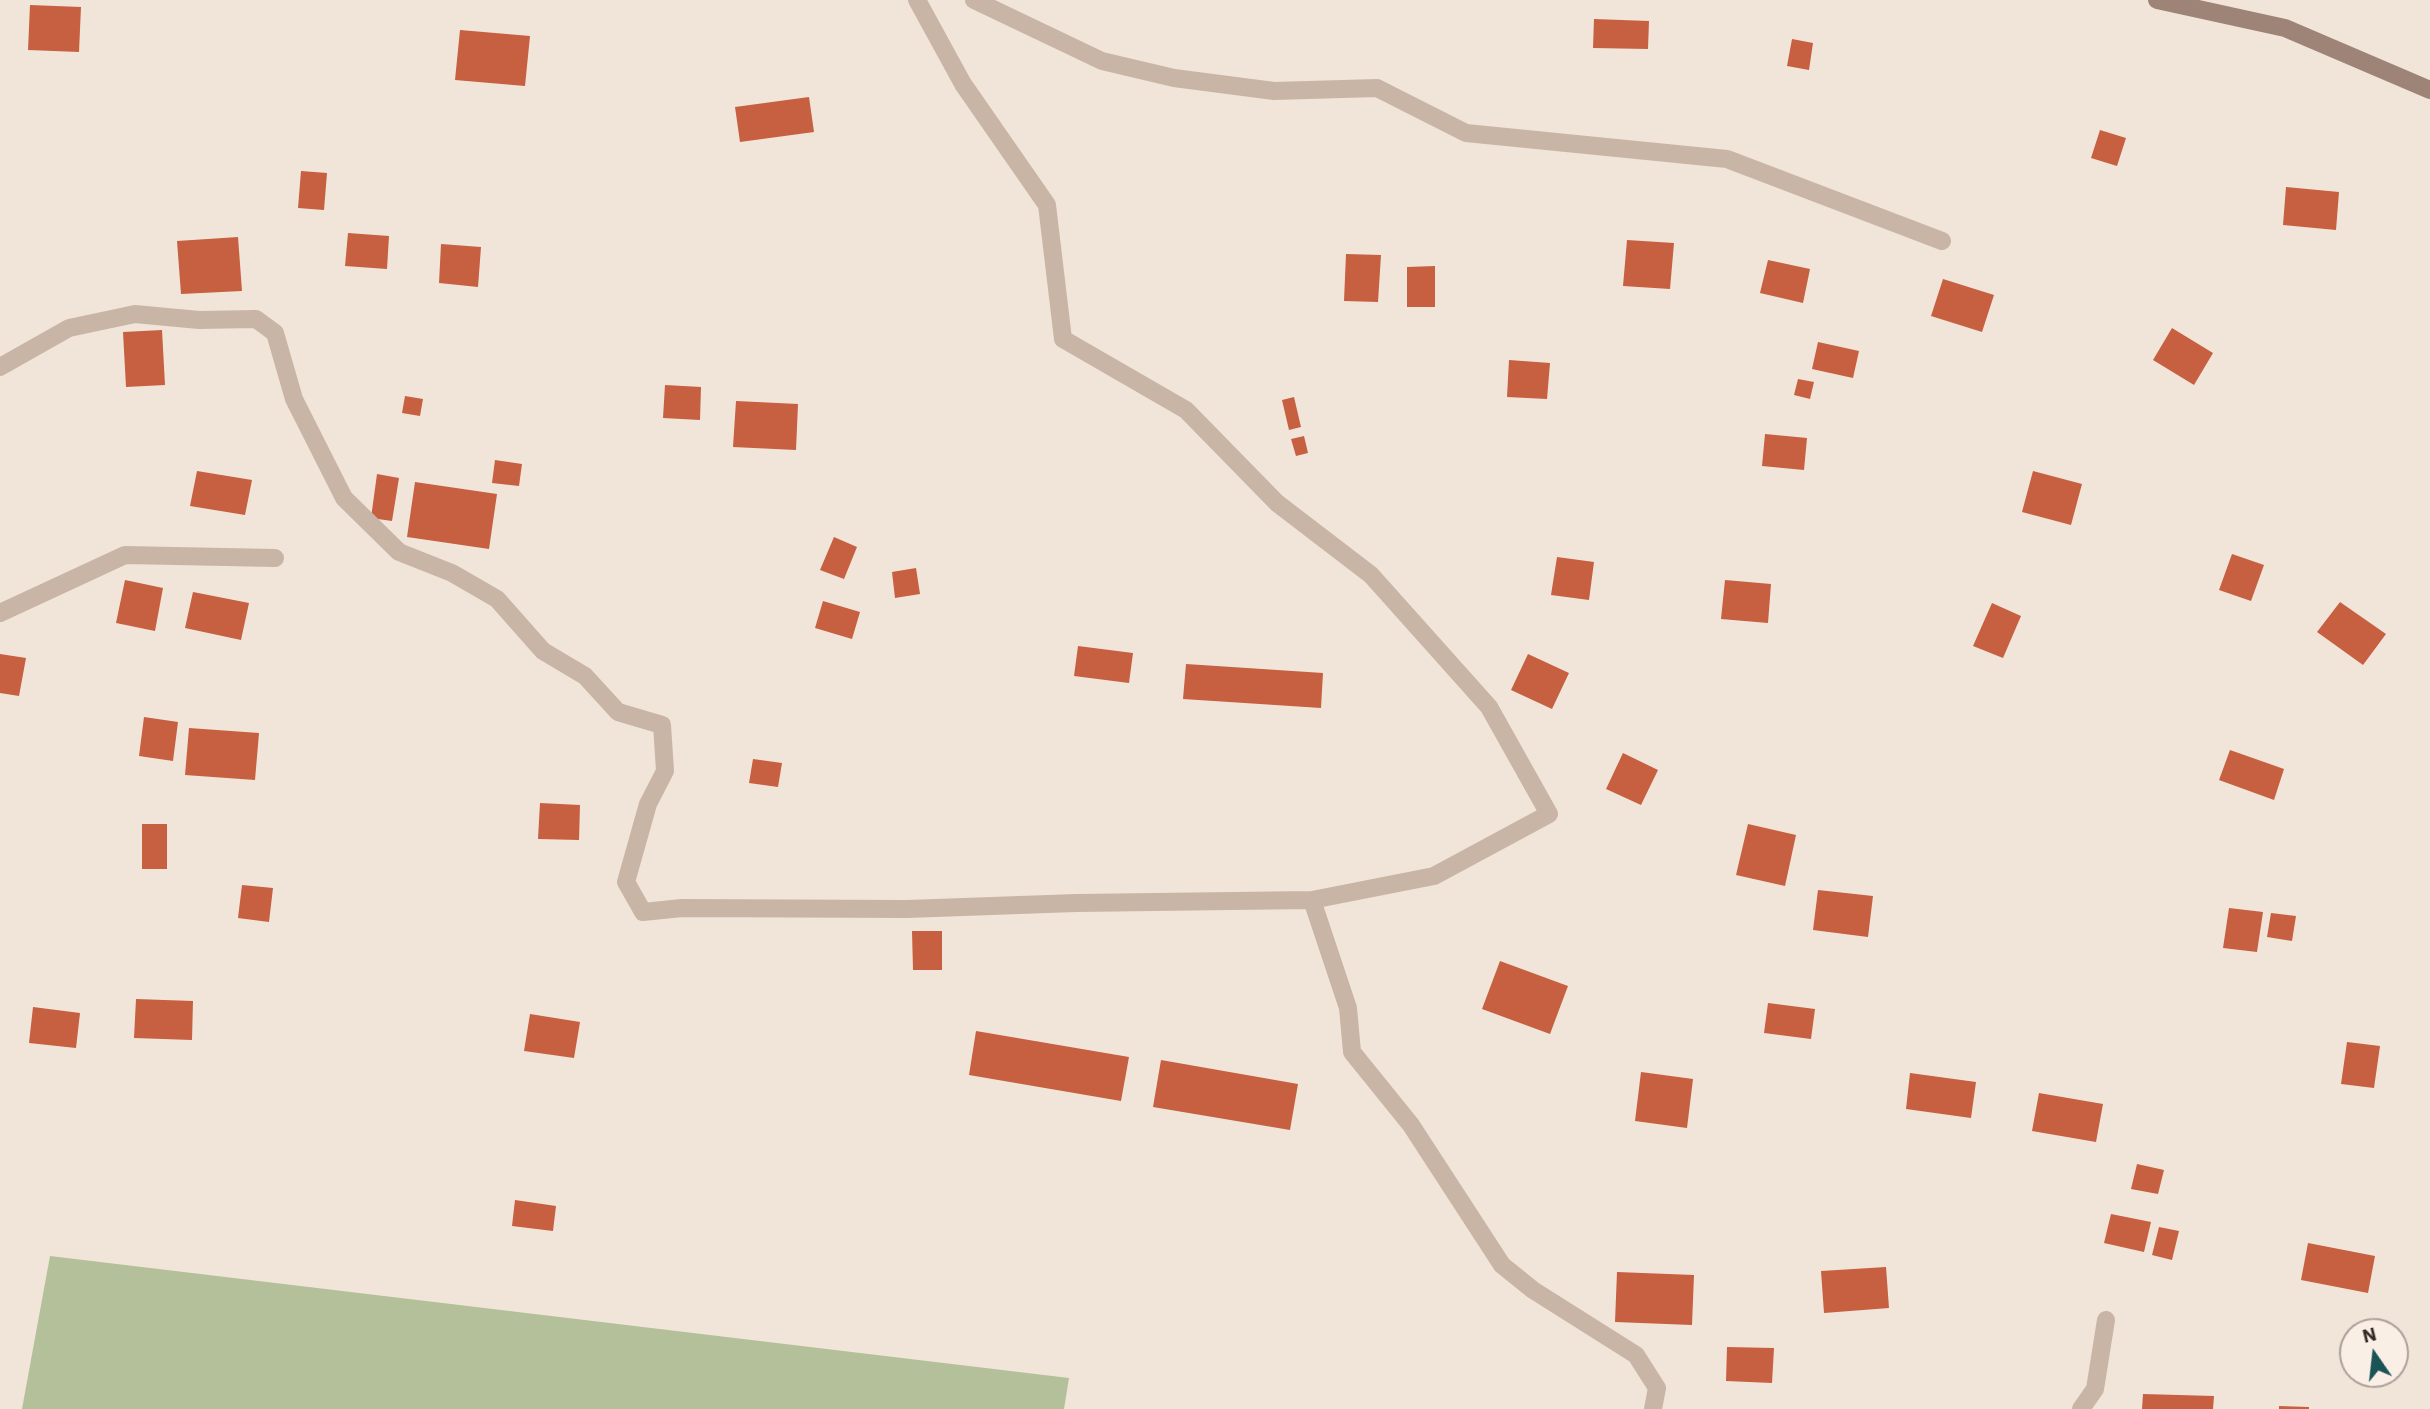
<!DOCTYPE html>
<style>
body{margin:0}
#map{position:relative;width:2430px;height:1409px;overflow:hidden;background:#f1e5d9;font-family:"IBM Plex Sans",sans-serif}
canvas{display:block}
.north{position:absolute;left:2339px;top:1318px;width:70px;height:70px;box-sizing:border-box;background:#f9efe5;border:2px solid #aba199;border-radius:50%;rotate:346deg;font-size:19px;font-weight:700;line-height:28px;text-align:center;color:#352b26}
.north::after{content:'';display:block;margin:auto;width:24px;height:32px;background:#1b5457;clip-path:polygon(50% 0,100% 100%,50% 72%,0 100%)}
</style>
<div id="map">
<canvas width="2430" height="1409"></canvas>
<div class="north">N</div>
</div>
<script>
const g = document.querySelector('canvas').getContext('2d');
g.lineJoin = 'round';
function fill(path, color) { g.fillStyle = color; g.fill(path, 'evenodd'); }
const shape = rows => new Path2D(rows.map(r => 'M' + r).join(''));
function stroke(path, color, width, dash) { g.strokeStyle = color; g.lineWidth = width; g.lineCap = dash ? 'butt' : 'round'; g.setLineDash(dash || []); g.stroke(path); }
fill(shape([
 [50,1256,1069,1378,1064,1409,22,1409]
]), '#b4c099');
fill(shape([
 [30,5,81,7,79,52,28,50],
 [1594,19,1649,21,1648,49,1593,48],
 [460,30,530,36,525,86,455,80],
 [1792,39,1813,43,1809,70,1787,66],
 [809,97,814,132,740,142,735,107],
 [2100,130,2126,138,2117,166,2091,158],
 [301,171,327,173,324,210,298,208],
 [2286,187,2339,192,2336,230,2283,225],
 [348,233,389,236,387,269,345,266],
 [238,237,242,291,181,294,177,241],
 [1627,240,1674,243,1670,289,1623,286],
 [441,244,481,247,478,287,439,283],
 [1346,254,1381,255,1378,302,1344,301],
 [1768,260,1810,269,1803,303,1760,293],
 [1435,266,1435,307,1407,307,1407,267],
 [1943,279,1994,295,1982,332,1931,316],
 [2172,328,2213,353,2194,385,2153,360],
 [162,330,165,385,126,387,123,332],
 [1818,342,1859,351,1853,378,1812,369],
 [1509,360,1550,363,1547,399,1507,397],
 [1798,379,1814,382,1810,399,1794,395],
 [665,385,701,387,700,420,663,418],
 [405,396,423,399,420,416,402,413],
 [1294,397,1301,427,1289,430,1282,400],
 [736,401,798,404,796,450,733,447],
 [1765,434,1807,438,1804,470,1762,466],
 [1304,436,1308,453,1296,456,1291,439],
 [495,460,522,464,519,486,492,483],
 [197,471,252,480,245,515,190,506],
 [2033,471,2082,484,2071,525,2022,512],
 [377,474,399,478,392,521,371,518],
 [415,482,497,494,489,549,407,537],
 [834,537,857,547,844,579,820,570],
 [2232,554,2264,565,2251,601,2219,590],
 [1557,557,1594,562,1589,600,1551,595],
 [916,568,920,594,895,598,892,572],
 [125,580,163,588,155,631,116,623],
 [1725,580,1771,584,1768,623,1721,619],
 [193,592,249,603,241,640,185,628],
 [823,601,860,612,852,639,815,628],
 [2340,602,2386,634,2363,665,2317,632],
 [1992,603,2021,616,2003,658,1973,646],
 [1078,646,1133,653,1129,683,1074,676],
 [0,654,26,658,19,696,0,693],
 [1528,654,1569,673,1552,709,1511,690],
 [1186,664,1323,673,1321,708,1183,699],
 [144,717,178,722,173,761,139,756],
 [189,728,259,733,255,780,185,775],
 [2230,750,2284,769,2274,800,2219,780],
 [1623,753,1658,770,1641,805,1606,789],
 [753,759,782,763,778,787,749,783],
 [540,803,580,805,579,840,538,839],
 [142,824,167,824,167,869,142,869],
 [1748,824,1796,835,1785,886,1736,875],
 [242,885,273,888,269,922,238,918],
 [1818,890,1873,896,1868,937,1813,930],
 [2229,908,2263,912,2257,952,2223,948],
 [2271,913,2296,916,2292,941,2267,937],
 [912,931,942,931,942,970,913,970],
 [1500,961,1568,986,1550,1034,1482,1009],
 [136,999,193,1001,192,1040,134,1038],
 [1768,1003,1815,1009,1811,1039,1764,1033],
 [33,1007,80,1013,76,1048,29,1043],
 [530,1014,580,1022,574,1058,524,1051],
 [976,1031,1129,1057,1121,1101,969,1075],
 [2347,1042,2380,1046,2374,1088,2341,1084],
 [1161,1060,1298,1084,1290,1130,1153,1107],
 [1641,1072,1693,1079,1687,1128,1635,1121],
 [1910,1073,1976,1082,1971,1118,1906,1109],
 [2039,1093,2103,1104,2096,1142,2032,1131],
 [2137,1164,2164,1170,2158,1194,2131,1189],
 [515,1200,556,1206,553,1231,512,1226],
 [2111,1214,2151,1222,2144,1252,2104,1243],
 [2159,1227,2179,1231,2172,1260,2152,1255],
 [2308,1243,2375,1256,2368,1293,2301,1280],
 [1886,1267,1889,1308,1824,1313,1821,1271],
 [1617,1272,1694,1275,1692,1325,1615,1322],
 [1727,1347,1774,1348,1772,1383,1726,1381],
 [2143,1394,2214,1396,2213,1409,2142,1409],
 [2279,1406,2309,1407,2309,1409,2279,1409]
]), '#c75f41');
stroke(shape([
 [974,0,1102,61,1174,78,1274,91,1377,88,1466,133,1727,159,1942,241],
 [0,367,69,328,135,314,199,320,256,319,275,333,294,399,344,498,399,552,452,573,497,599,543,651,585,676,618,712,662,725,665,771,648,804,626,882,643,912,682,908,907,909,1076,903,1312,900,1434,876,1549,814,1489,707,1371,575,1277,503,1186,410,1063,339,1047,205,963,84,917,0],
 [0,613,125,555,275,558],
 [1312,900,1348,1008,1352,1052,1411,1125,1502,1265,1533,1290,1636,1355,1657,1388,1653,1409],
 [2081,1409,2095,1389,2106,1320]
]), '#c9b5a5', 18);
stroke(shape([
 [2157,0,2285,28,2430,90]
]), '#9d8476', 18);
</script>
